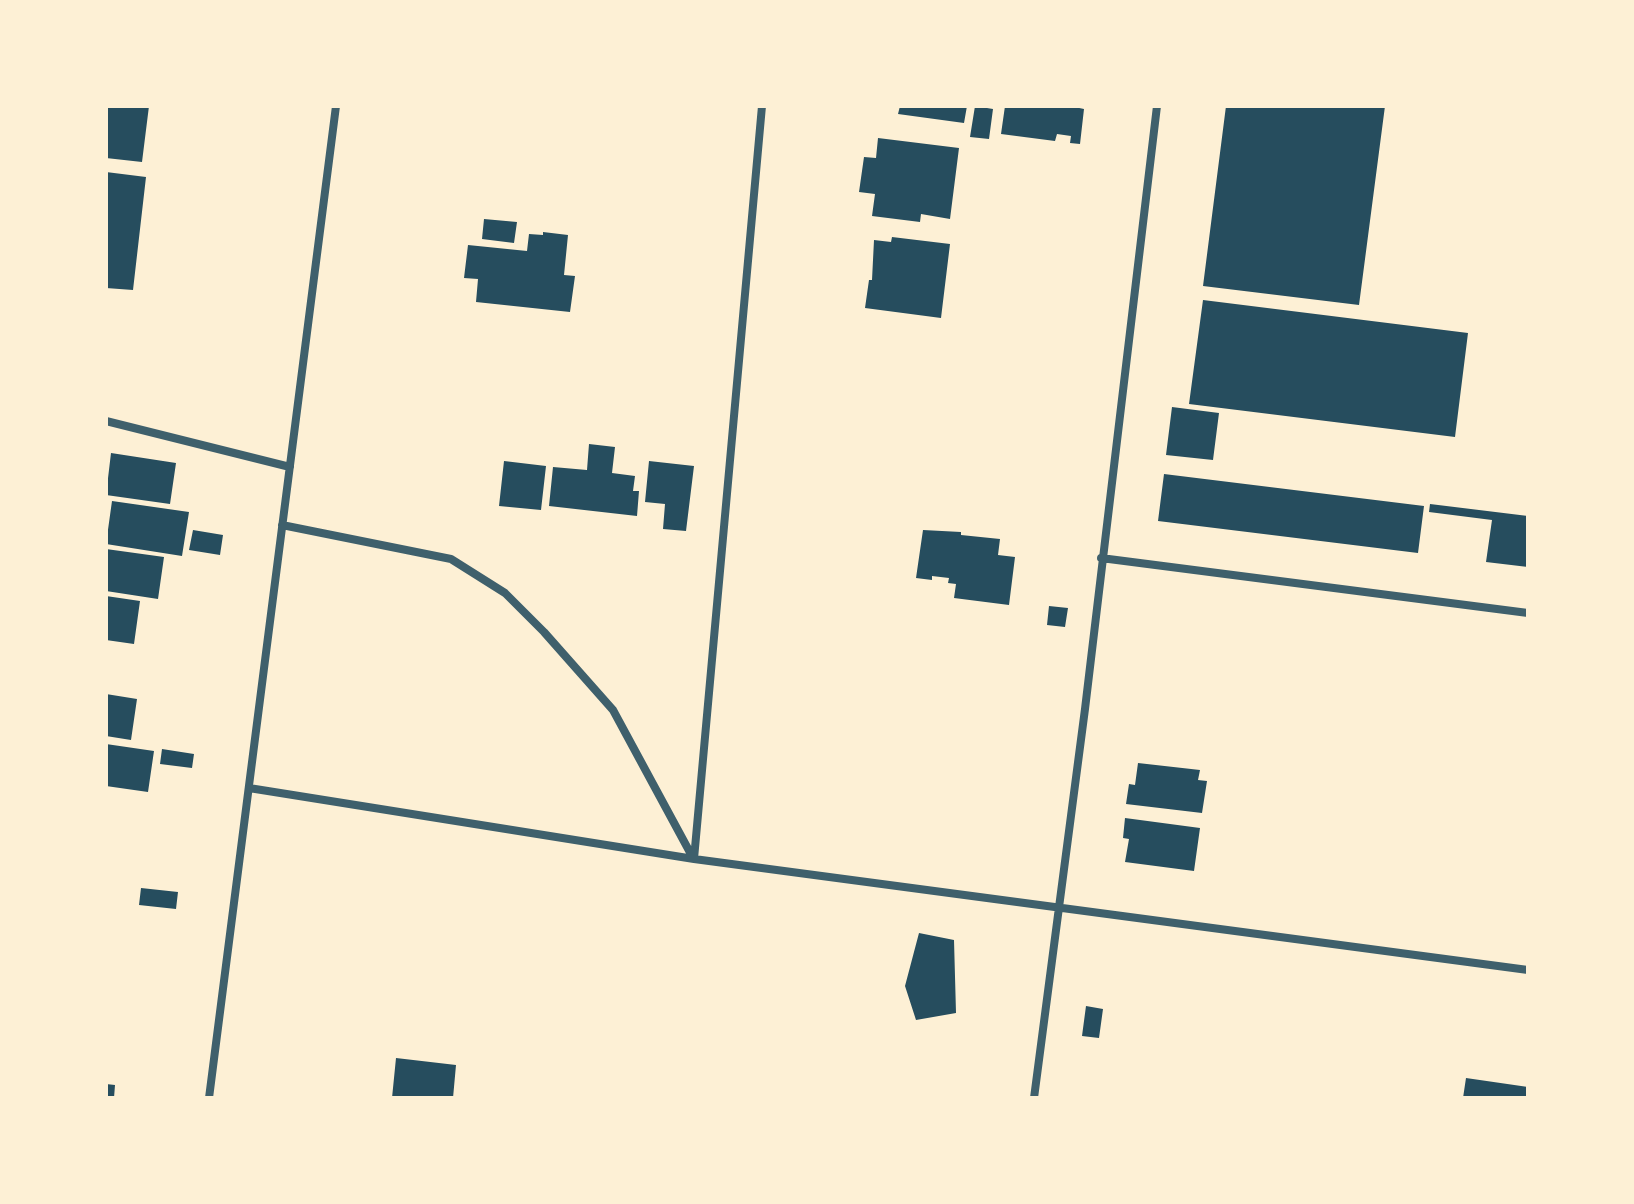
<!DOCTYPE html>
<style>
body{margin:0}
#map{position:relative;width:1634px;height:1204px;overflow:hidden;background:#fdf0d5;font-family:"PT Sans",sans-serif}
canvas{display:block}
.frame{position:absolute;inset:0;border:108px solid #fdf0d5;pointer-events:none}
</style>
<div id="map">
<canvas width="1634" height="1204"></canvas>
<div class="frame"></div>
</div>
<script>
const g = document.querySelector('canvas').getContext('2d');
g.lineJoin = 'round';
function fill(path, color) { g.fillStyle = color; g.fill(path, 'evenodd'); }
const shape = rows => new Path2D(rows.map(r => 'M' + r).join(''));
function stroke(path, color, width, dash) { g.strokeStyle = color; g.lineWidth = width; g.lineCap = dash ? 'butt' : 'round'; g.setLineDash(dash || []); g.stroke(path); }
fill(shape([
 [106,106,149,106,142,162,106,158],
 [900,106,967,106,964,123,898,114],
 [975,106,993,109,989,139,970,137],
 [1005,106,1070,106,1084,109,1080,144,1070,143,1071,136,1057,134,1055,141,1001,134],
 [1226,106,1385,106,1359,305,1203,286],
 [878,138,959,148,950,219,921,214,920,222,872,216,875,194,859,192,864,157,876,158],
 [106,172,146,177,133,290,106,288],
 [484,219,517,222,514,243,482,239],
 [543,232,568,235,564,275,575,276,570,312,476,302,478,279,464,278,468,245,527,251,529,234,543,235],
 [892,237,950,244,941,318,865,308,869,280,872,280,874,240,891,242],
 [1203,300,1468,333,1455,437,1189,404],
 [1172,407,1219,413,1213,460,1166,455],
 [589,444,615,447,612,473,635,476,633,491,639,491,637,516,549,506,553,467,587,470],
 [111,453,176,463,170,504,106,495],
 [504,461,546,466,541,510,499,506],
 [649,461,694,466,686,531,663,529,665,504,645,502],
 [1164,474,1424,506,1418,553,1158,521],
 [112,501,189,512,182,556,106,544],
 [1430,504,1528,516,1528,567,1486,562,1492,520,1429,512],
 [193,530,223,535,220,555,189,550],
 [923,530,961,532,961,535,1000,539,998,555,1015,557,1009,605,954,598,956,584,948,583,949,578,932,576,932,580,916,578],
 [106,549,164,557,158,599,106,591],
 [106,596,140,601,134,644,106,640],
 [1049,606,1068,608,1065,627,1047,625],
 [106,694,137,699,131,740,106,736],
 [106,744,154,751,148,792,106,786],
 [162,749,194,754,192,768,160,764],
 [1138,763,1200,770,1198,780,1207,781,1202,813,1126,804,1129,784,1135,785],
 [1125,818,1200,828,1194,871,1125,862,1129,839,1123,838],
 [141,888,178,892,176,909,139,905],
 [919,933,954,940,956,1013,916,1020,905,986],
 [1086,1006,1103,1009,1099,1038,1082,1036],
 [396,1058,456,1065,453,1098,392,1098],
 [1466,1078,1528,1087,1528,1098,1463,1098],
 [106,1084,115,1085,114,1098,106,1098]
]), '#264d5e');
stroke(shape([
 [106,421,290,467],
 [282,525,451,559,505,593,544,632,613,710,693,858],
 [1101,558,1528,613],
 [249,788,694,859,1528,970],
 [694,859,762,106],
 [209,1098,336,106],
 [1034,1098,1085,709,1157,106]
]), '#3f606c', 8);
</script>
